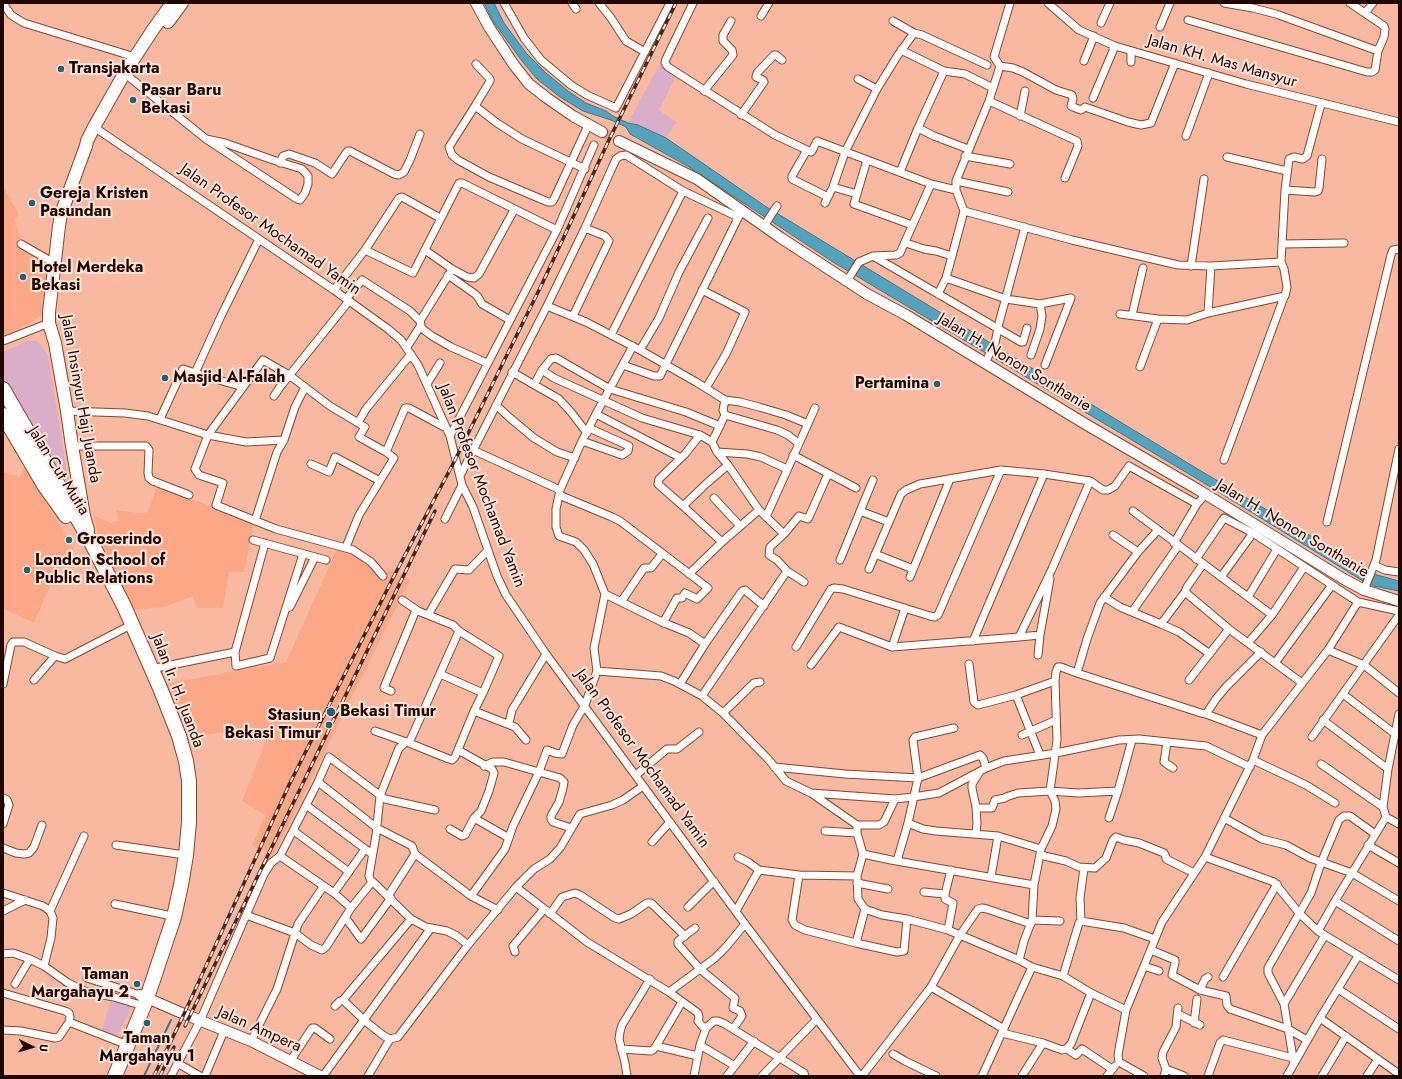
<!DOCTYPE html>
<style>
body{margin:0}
#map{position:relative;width:1402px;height:1079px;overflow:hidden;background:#f9b9a1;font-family:Jost,sans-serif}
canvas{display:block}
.frame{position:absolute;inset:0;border:4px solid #210600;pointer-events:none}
.north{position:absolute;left:12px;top:1027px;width:40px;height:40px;-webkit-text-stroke:3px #fee5db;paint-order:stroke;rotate:95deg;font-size:11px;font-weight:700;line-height:16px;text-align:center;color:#210600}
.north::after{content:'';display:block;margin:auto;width:14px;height:18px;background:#210600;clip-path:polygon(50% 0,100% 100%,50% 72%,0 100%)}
</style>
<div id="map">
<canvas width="1402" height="1079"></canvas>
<div class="frame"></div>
<div class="north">U</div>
</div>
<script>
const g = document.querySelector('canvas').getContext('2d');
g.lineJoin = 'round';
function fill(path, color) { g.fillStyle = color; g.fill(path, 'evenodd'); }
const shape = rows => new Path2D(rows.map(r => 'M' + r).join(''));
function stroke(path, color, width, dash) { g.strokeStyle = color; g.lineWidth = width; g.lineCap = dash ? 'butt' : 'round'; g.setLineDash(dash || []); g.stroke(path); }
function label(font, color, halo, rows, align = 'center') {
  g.font = font + ' Jost,sans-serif'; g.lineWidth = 4; g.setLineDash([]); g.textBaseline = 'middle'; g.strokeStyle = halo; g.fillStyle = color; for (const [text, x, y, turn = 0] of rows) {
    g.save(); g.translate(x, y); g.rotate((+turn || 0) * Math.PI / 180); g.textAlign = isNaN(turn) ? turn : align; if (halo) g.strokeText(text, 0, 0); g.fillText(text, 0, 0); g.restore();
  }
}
fill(shape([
 [3,187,19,215,14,219,21,239,48,254,42,315,30,323,3,336],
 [24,467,74,549,56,572,34,623,4,609,3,610,3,472,20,477],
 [157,486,254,523,244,572,229,572,223,608,197,608,193,596,164,607,130,610,101,545,93,515,111,523,119,520,116,510,147,514],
 [337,549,353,554,375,570,381,581,388,568,410,580,273,855,252,846,265,815,242,801,266,741,242,730,186,737,165,684,286,662]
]), '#fca786');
fill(shape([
 [659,65,676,76,659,110,676,122,666,138,638,125,628,123],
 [27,341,36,341,42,346,48,356,71,496,3,378,3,352],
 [111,1000,132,1006,117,1036,102,1030]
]), '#daadc8');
const water = shape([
 [484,3,494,3,504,23,527,54,546,73,568,91,586,103,606,111,613,116,628,123,638,125,666,138,765,206,1201,471,1377,575,1399,581,1399,591,1374,586,1363,581,1199,480,833,262,689,167,630,134,626,127,611,120,583,111,560,97,537,79,522,61,493,21,484,3]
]);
fill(water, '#53a3bd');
stroke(water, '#447484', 1);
stroke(shape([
 [144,1076,171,1020]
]), '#447484', 2);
stroke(shape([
 [602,132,619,141]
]), '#d99e89', 10, [10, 5]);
const street = shape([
 [3,3,11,15,24,23,135,57],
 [504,3,524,38,541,60,571,85,587,95,616,108,670,3],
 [572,3,576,9],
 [599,3,611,18,626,41,645,52],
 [693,3,666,59,665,63,668,67,775,135,807,150,811,152,812,151,817,141,931,184,956,190],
 [1048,3,1079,30,1115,46,1246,84,1399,122],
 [1224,3,1253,8,1276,14,1378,51],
 [1365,13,1373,3],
 [761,16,769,3],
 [1188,20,1367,72,1372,72,1375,70,1378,51,1384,37,1385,29,1384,26,1350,3],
 [893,21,914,33,922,35,987,65],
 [1101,23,1110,3],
 [1160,27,1170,3],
 [901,50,944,71,965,74,993,88],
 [1131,51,1131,62],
 [1084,61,1094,36],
 [476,64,490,79,490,81,475,106,497,123,522,139,585,169],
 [1000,66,1013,68,1023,72,1056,90,1072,95,1073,99,1071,106,1073,107,1081,110,1085,107,1128,122,1141,125,1151,123,1175,63],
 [944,71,918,128,934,136,968,149],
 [124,74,129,77,206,139,225,143,273,160,302,169,308,176,308,184,305,193,300,200,297,199,206,139],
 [858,79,877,89,898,55,914,33],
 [704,91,733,55,732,50,723,41,723,35,731,21],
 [1093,98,1115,46],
 [989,101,1077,141,1078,146,1065,178],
 [475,106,449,147,452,155,458,160,489,177,548,202,552,202,554,199,586,130],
 [741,115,764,82,763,80,756,77,757,73,774,55,776,55,782,60],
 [1020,116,1025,91],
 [94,127,334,290,388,329,401,340,418,365,450,436,462,485,473,507,497,576,506,595,546,654,745,924,860,1076],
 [1186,136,1209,73],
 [807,150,792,176,792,179,828,197],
 [965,156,1010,164],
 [1227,157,1287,171],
 [867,160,854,204,912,225],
 [280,163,283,156,289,154,315,163,332,174,346,153,348,151,350,151,394,174,399,175,404,172,410,160,420,134],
 [900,172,918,128],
 [956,181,1008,192],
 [833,187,857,194],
 [1285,190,1315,192,1318,191,1319,188,1322,159],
 [825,203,833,187,845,152,877,89],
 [964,211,1072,240,1178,265,1211,266,1281,262],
 [764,226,777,206],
 [906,243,924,249,936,251,952,256],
 [21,244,54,263],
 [1282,244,1344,243],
 [365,250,399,198,402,197,440,218],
 [425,250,452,269,467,277,474,278,479,274,514,210],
 [873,256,1021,342,1023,342,1027,328],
 [1191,266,1204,179],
 [448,275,475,294,478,297,482,304,510,320],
 [946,278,1006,299,1040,304,1071,298,1045,365],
 [847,281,859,262,873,256,896,255,900,253,931,184],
 [334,290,365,250,413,273,459,183,462,183,557,230],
 [702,290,745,312,726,354,706,388],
 [938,294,946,278,952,256,964,211,956,190,956,181,989,101,1000,66,994,57,1010,3],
 [346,299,362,280,410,311,420,321,421,325,407,347],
 [547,306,586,322,640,350,696,382,725,400,723,410,725,415],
 [1208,313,1211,266],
 [1120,314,1158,319,1187,320,1208,313,1285,296,1287,287,1284,269,1281,262,1285,190,1289,159,1294,157,1303,159,1307,156,1321,104],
 [1132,315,1143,268],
 [573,316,609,241,605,236,585,228],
 [420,321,451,271],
 [420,327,432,336,451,347,487,363],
 [611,335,683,191],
 [3,341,49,323],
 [640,350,659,318,679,272,708,218],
 [1031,355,1040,329,1042,316,1040,304],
 [985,363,995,343,999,323,1025,227],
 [623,365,654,376,660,376,740,214],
 [1140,367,1158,319],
 [542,370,554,378,642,418,700,435,712,442],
 [512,372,559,399,571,412,587,433],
 [195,373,243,387],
 [427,384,440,363],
 [534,385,542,370,551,359,556,358,610,389,686,412,720,426],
 [274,396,280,387,349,301],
 [725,400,740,402,759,407,786,415,808,424],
 [496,405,510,418,534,438,557,452,575,458],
 [67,411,125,413,148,416,208,435,246,442,284,440],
 [596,414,633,346],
 [160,419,183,369,195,373,221,316,259,239],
 [358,423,366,409,411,354],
 [700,435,685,454,659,479,658,484,683,506,722,542],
 [450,436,557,230,594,145],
 [582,441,622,455,628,451,629,446,589,428],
 [72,446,146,446,149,450,148,473,149,478,153,481,189,495],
 [473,450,560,490],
 [717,452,747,454,761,457,787,469],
 [793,455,856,488],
 [1224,460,1284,297],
 [311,464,329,472,335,457,380,481],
 [460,476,547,306,585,228,616,159,620,156,626,155,683,191,738,217],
 [559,495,612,517,620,521,708,588,697,599,685,593,682,598,677,598,663,623],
 [714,498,740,526],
 [683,506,707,483,728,465],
 [860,511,889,522],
 [1133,511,1272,615],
 [766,517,815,408],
 [445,519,462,485],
 [255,521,277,452,284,440,295,407,305,387],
 [1327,522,1391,255,1393,250,1399,249],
 [784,534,799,516,808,519,809,517,828,474],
 [1113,535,1138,552],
 [253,540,326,560],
 [1174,543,1197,504,1206,494],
 [346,547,359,515,394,458,386,452,405,408,409,408,446,428],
 [875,554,913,569],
 [1196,559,1224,518,1253,533,1358,602,1399,611],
 [840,560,873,480],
 [1374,565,1385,570,1399,572],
 [869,569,901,494,906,490,920,484,1001,470,1044,474,1090,481,1103,490,1108,490,1115,486,1129,466,1197,504],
 [787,571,804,582],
 [689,574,722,542,759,510],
 [383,576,371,562,353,550,276,529,216,505,223,483,199,475,195,469,208,435,263,360,289,375,330,406,365,427,359,437,386,452],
 [910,577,950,479],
 [1221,577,1253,533],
 [1364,590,1376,560,1399,449],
 [1185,592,1187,587,1203,564],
 [605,594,662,622,689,633,705,644],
 [1104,597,1120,607,1161,624,1185,592,1229,629,1302,683],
 [1248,597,1277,549],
 [402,600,418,611,453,625,459,631,409,743],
 [621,602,644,568,651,568,662,554],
 [290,607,315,557],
 [1132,612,1178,546],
 [428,615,455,569,469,570,488,550],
 [1161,624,1179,632,1210,654],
 [1019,637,1040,635],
 [973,641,1044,474],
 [1248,643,1272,615,1304,567],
 [796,647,831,589,834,588,843,589,930,616,935,617,938,615,1001,470],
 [892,647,905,608],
 [1328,650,1364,665,1399,693],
 [235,652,236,666,270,658,303,554],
 [1038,655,1040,635,1050,579],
 [1275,663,1332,585],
 [969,664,974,702,978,705,1016,695,1055,681],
 [811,665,839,627,892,647,1019,637,1052,569,1090,481],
 [151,669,235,652,265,543],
 [597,671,661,676,674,681,702,696,723,713,769,760,786,781,811,793,857,825,857,833,863,854,857,876,858,899,865,909,882,915,907,919,948,930,1019,960,1032,967,1063,976,1091,993,1126,1010],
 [1077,673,1087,639,1100,603,1138,552,1158,530],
 [440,674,483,693],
 [34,680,55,656,65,659,125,628],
 [1189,680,1229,629],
 [3,684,11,645,13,642,24,642,55,656],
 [680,684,705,644,742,591,745,590,746,591,764,606],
 [391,691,384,688,385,685,416,610],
 [1343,694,1395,734],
 [1016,695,1040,755],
 [702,696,787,571,777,560,769,555,770,547,784,534,759,510,728,465,717,452,712,442,725,415,777,430,788,435,798,443],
 [474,711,515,727,526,740],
 [723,713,754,683,760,682],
 [1206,714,1216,699,1226,687,1261,652],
 [1323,720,1388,769],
 [509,723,512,710,546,654],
 [375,731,409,743,449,759,452,760,455,757,474,711,483,693,499,656,459,631],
 [1022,735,1056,720],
 [1312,737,1399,615],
 [406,742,399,748,380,796,376,835,369,876,370,879,411,919,426,927,447,931,457,936,468,945],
 [1167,742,1164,762,1173,768],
 [1253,760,1306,785,1335,803],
 [1321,764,1383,807],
 [484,766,493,762,504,762,560,778,564,782,563,788,559,802,551,816,551,819,553,822,571,828],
 [774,767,845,774,918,778,980,755,983,758,986,768],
 [636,775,667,749,677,749,699,732],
 [318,782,377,828,412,846,415,854,471,896,498,910],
 [811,793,895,799,913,797,939,793,986,768,1004,761,1056,753,1119,740,1139,739,1206,746,1250,767],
 [3,798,7,800,9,805,3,824],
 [306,805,372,854],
 [977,808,992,808,995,800,1005,798,1006,797,1018,793,1050,791,1078,793,1118,791],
 [1386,817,1383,807,1388,769,1399,714],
 [474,818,509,838],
 [1109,818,1118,791,1132,740],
 [1224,818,1262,839,1286,845,1310,858,1352,873,1399,901],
 [908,823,923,829,936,831,998,836,1041,849],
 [857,825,879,825,884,822,895,799],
 [450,829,462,836,465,835,474,818,481,811,489,791,494,773,492,769,458,750],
 [294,831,349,872],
 [825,831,857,833],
 [976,834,977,823,976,807,972,788,972,784,979,773],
 [652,842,670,822],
 [116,845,178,854],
 [1368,845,1399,863],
 [3,848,16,853,24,854,29,853,34,847,42,825],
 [863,854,891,860,1034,885],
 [1040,855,1066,861,1079,867,1095,868,1106,858,1113,840,1116,837,1124,840,1139,843,1164,853,1166,857,1166,859,1194,873],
 [280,856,334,893,351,908],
 [738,857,748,862,759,870,799,875,857,876],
 [1205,857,1274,882,1299,913,1318,931,1399,980],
 [897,861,908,823,918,778,913,740,915,737,954,728],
 [799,875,792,920,795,925,805,930,856,943,865,909],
 [991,877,998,836],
 [857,883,888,889],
 [516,887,587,942,669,992,698,1013,699,1017,698,1021,702,1026,706,1028,714,1021,718,1021,725,1024,804,1073,805,1076],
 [924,892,945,894,951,870],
 [3,893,43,906,50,911,53,918,51,938,44,966],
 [334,893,365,849],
 [945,894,945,899,953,903,948,930],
 [388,896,415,854],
 [471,896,505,849,513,826,539,772,547,750,555,753,562,754,573,725,585,705,597,671,594,648,605,594,593,564,584,550,576,542,559,536,556,527,556,509,560,490,582,441,596,414,681,458],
 [1335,901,1399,941],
 [115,904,167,915],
 [688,907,714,881],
 [3,911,25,900],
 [50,911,84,836],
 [736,911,759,870],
 [550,914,562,897,575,893,580,895,615,918,619,919,631,914,647,903,651,903,685,936],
 [246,915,295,933,311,945,322,950,326,947,351,908,372,882],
 [345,917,361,939,391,898],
 [1032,920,1060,921],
 [1081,921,1080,898,1084,868],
 [695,928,678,941,678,944,700,969,735,998,733,1008,740,1011,742,1016,733,1029],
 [1318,931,1335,901,1386,817,1399,824],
 [856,943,897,952,904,951,907,919],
 [1151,950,1175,960,1175,963,1172,975,1200,990,1205,979,1208,977],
 [515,952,513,946,544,909],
 [3,954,13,953,30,959,44,966,68,983,87,992,114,997,137,1004],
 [1019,960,1024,941,1032,920,1034,885,1041,849,1052,826,1056,809,1055,801,1050,791,1057,740,1055,681,1056,672,1058,667,1061,667,1077,673,1201,713,1206,714,1262,735],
 [1144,966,1159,971],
 [1063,976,1079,923,1081,921,1124,928,1155,939],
 [1223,977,1277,884],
 [87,978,140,995],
 [15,984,30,959],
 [931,987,1004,1029],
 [1338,989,1399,1029],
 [1200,990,1226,996,1227,1005,1230,1009,1288,1029,1307,1040],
 [669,992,715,958,726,947,745,924],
 [3,993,65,1011,69,1013,70,1017,69,1022],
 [343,1000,365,1021,384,1036,390,1039,398,1037,468,945,516,887,534,869,550,859,560,848,580,814,612,805,623,800,643,786],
 [1284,1004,1325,935],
 [335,1006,340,1001,343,1000,411,919],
 [1178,1014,1200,1025],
 [1320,1018,1399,1074],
 [1194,1023,1197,999],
 [3,1030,21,1031,55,1038,59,1037,69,1022,120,1042],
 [1002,1033,1043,1043],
 [251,1041,277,989,298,924,323,887],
 [700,1045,735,1066],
 [656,1046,682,1002],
 [621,1049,651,1051,653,1050,656,1046,698,1056],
 [1067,1049,1076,1055,1082,1049,1112,1069],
 [893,1054,905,1061,936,1076],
 [291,1060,312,1028,315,1028,330,1039],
 [177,1063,200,1076],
 [1294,1064,1284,1004,1268,973,1268,968,1311,893,1321,863,1339,820,1344,816,1350,816,1375,834],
 [1166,1069,1184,1076],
 [171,1076,200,1021,264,874,271,863,280,856,318,782,329,757,385,799,435,810],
 [205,1076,224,1031],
 [323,1076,431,928],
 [368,1076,390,1039],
 [627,1076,625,1063,619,1039,620,1032,622,1025,650,979],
 [694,1076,700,1045,706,1028],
 [727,1076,754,1041],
 [762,1076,816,1020],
 [862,1076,931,987,960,935,978,909,982,908,987,909,1031,924],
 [982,1076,1032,967],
 [1022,1076,1043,1043,1062,1050,1066,1049,1071,1044,1091,993],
 [1107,1076,1115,1066],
 [1144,1076,1119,1062,1118,1055,1126,1010,1162,922,1205,857,1253,760,1262,735,1328,650,1358,602],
 [1164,1076,1166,1069,1162,1058,1163,1052,1176,1027,1178,1008],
 [1208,1076,1220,1043,1223,1040,1293,1058],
 [1287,1076,1320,1018,1358,956],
 [1322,1076,1346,1036],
 [1367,1076,1378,1059]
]);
const secondary = shape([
 [476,3,489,27,514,65,529,84,547,98,573,116,602,132],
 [619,141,697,179,781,238,867,294,906,315,1087,425,1197,489,1342,578,1364,590,1399,601],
 [140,995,184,1014,251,1041,320,1076]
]);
const primary = shape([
 [168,22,182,3],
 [88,530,84,516,72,446,67,411,55,343,49,323,49,312,59,226,61,214,86,146,87,141,94,127,124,74,152,31,172,3]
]);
const highway = shape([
 [3,389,91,542,124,606,160,688,179,736,186,761,189,781,189,822,186,855,181,885,174,917,147,998,115,1076],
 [3,415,44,485,66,516]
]);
stroke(street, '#89452a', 9);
stroke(secondary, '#89452a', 12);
stroke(primary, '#89452a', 14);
stroke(highway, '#89452a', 16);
stroke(street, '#fff', 7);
stroke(secondary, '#fff', 10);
stroke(primary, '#fff', 12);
stroke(highway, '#fff', 14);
const rail = shape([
 [185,1026,435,511],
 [154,1076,184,1014,289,785,394,576,455,460,542,284,608,142,676,3],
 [160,1076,174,1047]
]);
stroke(rail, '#48261d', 3.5);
stroke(rail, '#fee5db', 2, [6]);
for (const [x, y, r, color] of [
 [61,69,4,"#216276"],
 [133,100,4,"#216276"],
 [32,203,4,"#216276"],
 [23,277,4,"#216276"],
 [165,378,4,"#216276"],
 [937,384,4,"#216276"],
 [69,540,4,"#216276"],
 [27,570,4,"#216276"],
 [331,712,5,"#216276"],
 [329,725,4,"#216276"],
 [137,984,4,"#216276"],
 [147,1023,4,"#216276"]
]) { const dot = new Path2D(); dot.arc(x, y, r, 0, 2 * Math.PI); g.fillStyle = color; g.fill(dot); stroke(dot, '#fee5db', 1.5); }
label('16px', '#210600', '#fee5db', [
 ["Jalan KH. Mas Mansyur",1222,62,16],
 ["Jalan Profesor Mochamad Yamin",270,230,35],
 ["Jalan H. Nonon Sonthanie",1014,363,31],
 ["Jalan Insinyur Haji Juanda",80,399,80],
 ["Jalan Cut Mutia",58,471,58],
 ["Jalan Profesor Mochamad Yamin",481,486,69],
 ["Jalan H. Nonon Sonthanie",1292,529,31],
 ["Jalan Ir. H. Juanda",177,691,69],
 ["Jalan Profesor Mochamad Yamin",642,759,54],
 ["Jalan Ampera",259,1030,24]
]);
label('bold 16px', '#210600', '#fee5db', [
 ["Transjakarta",69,69],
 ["Pasar Baru",141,91],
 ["Bekasi",141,109],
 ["Gereja Kristen",40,194],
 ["Pasundan",40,212],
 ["Hotel Merdeka",31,268],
 ["Bekasi",31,286],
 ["Masjid Al-Falah",173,378],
 ["Pertamina",929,384,"right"],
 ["Groserindo",77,540],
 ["London School of",35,561],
 ["Public Relations",35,579],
 ["Bekasi Timur",340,712],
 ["Stasiun",321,716,"right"],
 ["Bekasi Timur",321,734,"right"],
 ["Taman",129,975,"right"],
 ["Margahayu 2",129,993,"right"],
 ["Taman",147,1039,"center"],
 ["Margahayu 1",147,1057,"center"]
], 'left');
</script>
